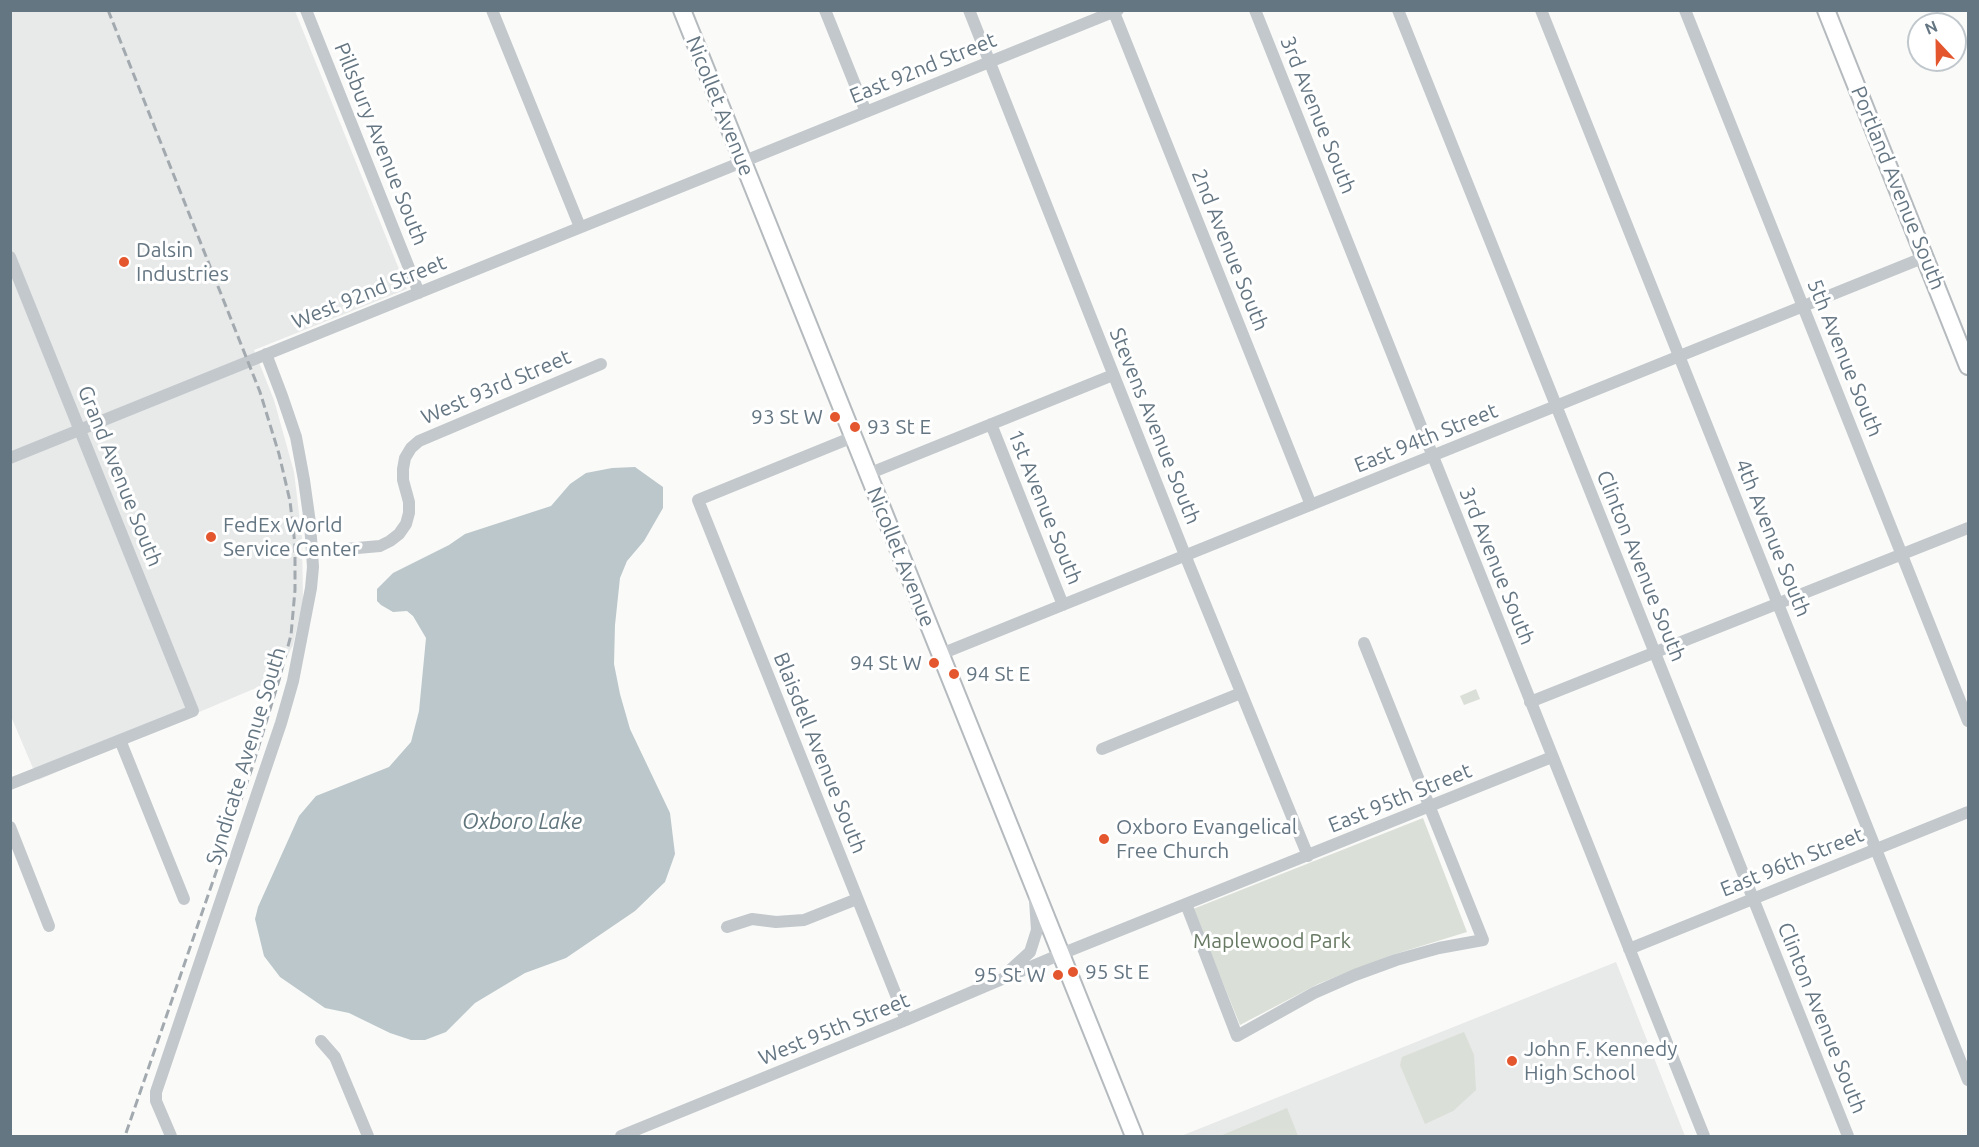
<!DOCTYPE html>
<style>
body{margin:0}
#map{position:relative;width:1979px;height:1147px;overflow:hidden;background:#fafaf8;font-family:Ubuntu,sans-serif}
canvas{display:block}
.frame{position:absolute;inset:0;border:12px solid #657683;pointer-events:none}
.north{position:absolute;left:1907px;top:12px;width:60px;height:60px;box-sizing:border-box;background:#fff;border:2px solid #c1c8cd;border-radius:50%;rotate:338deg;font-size:16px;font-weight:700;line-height:24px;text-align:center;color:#657683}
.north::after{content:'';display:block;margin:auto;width:21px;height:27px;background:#e4572e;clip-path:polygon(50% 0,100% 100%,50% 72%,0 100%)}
</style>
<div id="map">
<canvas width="1979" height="1147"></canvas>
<div class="frame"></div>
<div class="north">N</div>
</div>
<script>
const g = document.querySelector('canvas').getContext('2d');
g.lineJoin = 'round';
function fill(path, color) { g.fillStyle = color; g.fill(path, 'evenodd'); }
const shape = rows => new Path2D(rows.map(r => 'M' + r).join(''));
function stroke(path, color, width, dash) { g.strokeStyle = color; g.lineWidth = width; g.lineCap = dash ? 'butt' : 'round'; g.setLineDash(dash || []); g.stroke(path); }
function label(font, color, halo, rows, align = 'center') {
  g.font = font + ' Ubuntu,sans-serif'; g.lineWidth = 6; g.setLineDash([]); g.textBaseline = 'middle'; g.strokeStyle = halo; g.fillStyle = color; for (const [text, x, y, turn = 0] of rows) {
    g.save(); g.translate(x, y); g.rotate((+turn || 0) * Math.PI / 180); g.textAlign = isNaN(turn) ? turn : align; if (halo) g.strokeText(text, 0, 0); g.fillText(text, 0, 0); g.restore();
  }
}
fill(shape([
 [10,11,295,11,407,289,254,350,274,400,294,472,302,538,303,600,293,645,275,680,38,780,10,714],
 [1616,962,1685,1136,1181,1136]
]), '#e8e9e9');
fill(shape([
 [1476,689,1480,699,1464,705,1460,696],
 [1423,818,1467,932,1392,955,1318,984,1240,1025,1193,909],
 [1464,1032,1474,1055,1476,1090,1453,1111,1425,1124,1400,1065,1402,1057],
 [1287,1108,1298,1136,1220,1136]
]), '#dadfd7');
fill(shape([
 [635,467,663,487,663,508,644,541,627,561,620,578,615,625,614,664,620,694,630,729,670,813,675,854,665,882,635,911,566,958,525,973,475,1003,446,1032,425,1040,411,1040,390,1033,349,1013,325,1008,280,977,264,956,255,919,258,907,299,816,316,796,389,767,411,742,419,711,426,638,413,616,407,611,393,612,381,605,377,601,377,589,393,573,449,545,465,534,551,506,570,484,586,473,612,468]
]), '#bbc7cb');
const major = shape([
 [682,10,1134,1136],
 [1826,10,1968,366]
]);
stroke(major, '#b5babe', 20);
stroke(shape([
 [306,10,419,293],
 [492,10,580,227],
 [825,10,866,112],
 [969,10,1185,555,1308,856],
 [1113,10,1311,505],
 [1255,10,1704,1136],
 [1398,10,1848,1136],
 [1541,10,1968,1080],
 [1685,10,1968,721],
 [10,257,193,711,10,784],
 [991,424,1063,605],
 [853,437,698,500,906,1020],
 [10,458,1118,10],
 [868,474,1113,375],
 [312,552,380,546,390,541,399,534,406,524,409,513,409,502,403,480,403,469,405,458,411,448,419,441,601,364],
 [941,654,1925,257],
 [1530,702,1968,528],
 [120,740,184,899],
 [1102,749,1241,693],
 [10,827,49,926],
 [1186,904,1237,1036,1314,993,1355,975,1396,960,1439,948,1483,940,1364,643],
 [727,927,752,919,776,922,804,920,857,899],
 [1629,949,1968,812],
 [1007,973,1030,952,1037,930,1035,900],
 [321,1041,335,1057,368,1136],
 [171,1136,156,1101,156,1092,281,723,293,681,311,588,313,567,310,523,304,480,296,437,282,396,266,354],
 [621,1136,906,1020,1061,954,1552,757]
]), '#c3c8cc', 12);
stroke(major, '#fff', 16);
stroke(shape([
 [108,10,260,392,279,454,290,501,295,545,295,590,291,635,279,680,252,768,125,1136]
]), '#a2aab0', 3, [9, 4.5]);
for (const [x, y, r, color] of [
 [124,262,6,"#e4572e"],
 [835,417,6,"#e4572e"],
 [855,427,6,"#e4572e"],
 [211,537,6,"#e4572e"],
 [934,663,6,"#e4572e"],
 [954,674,6,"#e4572e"],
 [1104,839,6,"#e4572e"],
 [1073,972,6,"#e4572e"],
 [1058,975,6,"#e4572e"],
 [1512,1061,6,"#e4572e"]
]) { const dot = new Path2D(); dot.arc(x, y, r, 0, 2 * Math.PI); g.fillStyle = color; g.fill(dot); stroke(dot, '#fff', 2); }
label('21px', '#657683', '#fff', [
 ["East 92nd Street",923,68,-22],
 ["Nicollet Avenue",720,106,68],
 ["3rd Avenue South",1318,115,68],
 ["Pillsbury Avenue South",381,144,68],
 ["Portland Avenue South",1898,188,68],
 ["2nd Avenue South",1230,250,68],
 ["West 92nd Street",369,292,-22],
 ["5th Avenue South",1845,358,68],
 ["West 93rd Street",496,387,-23],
 ["Stevens Avenue South",1155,426,68],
 ["East 94th Street",1426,438,-22],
 ["Grand Avenue South",120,476,68],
 ["1st Avenue South",1045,507,68],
 ["4th Avenue South",1773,538,68],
 ["Nicollet Avenue",901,557,68],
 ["3rd Avenue South",1497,566,68],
 ["Clinton Avenue South",1641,566,68],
 ["Blaisdell Avenue South",820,753,68],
 ["Syndicate Avenue South",246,756,-73],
 ["East 95th Street",1400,798,-22],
 ["East 96th Street",1792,862,-22],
 ["Clinton Avenue South",1822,1018,68],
 ["West 95th Street",834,1029,-22]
]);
label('21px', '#657683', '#fff', [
 ["Dalsin",136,250],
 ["Industries",136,274],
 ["93 St W",823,417,"right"],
 ["93 St E",867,427],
 ["FedEx World",223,525],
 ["Service Center",223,549],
 ["94 St W",922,663,"right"],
 ["94 St E",966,674],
 ["Oxboro Evangelical",1116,827],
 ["Free Church",1116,851],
 ["95 St E",1085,972],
 ["95 St W",1046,975,"right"],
 ["John F. Kennedy",1524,1049],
 ["High School",1524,1073]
], 'left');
label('21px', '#687a64', '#fff', [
 ["Maplewood Park",1272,941]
]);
label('italic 22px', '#60757c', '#fff', [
 ["Oxboro Lake",522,822]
]);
</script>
